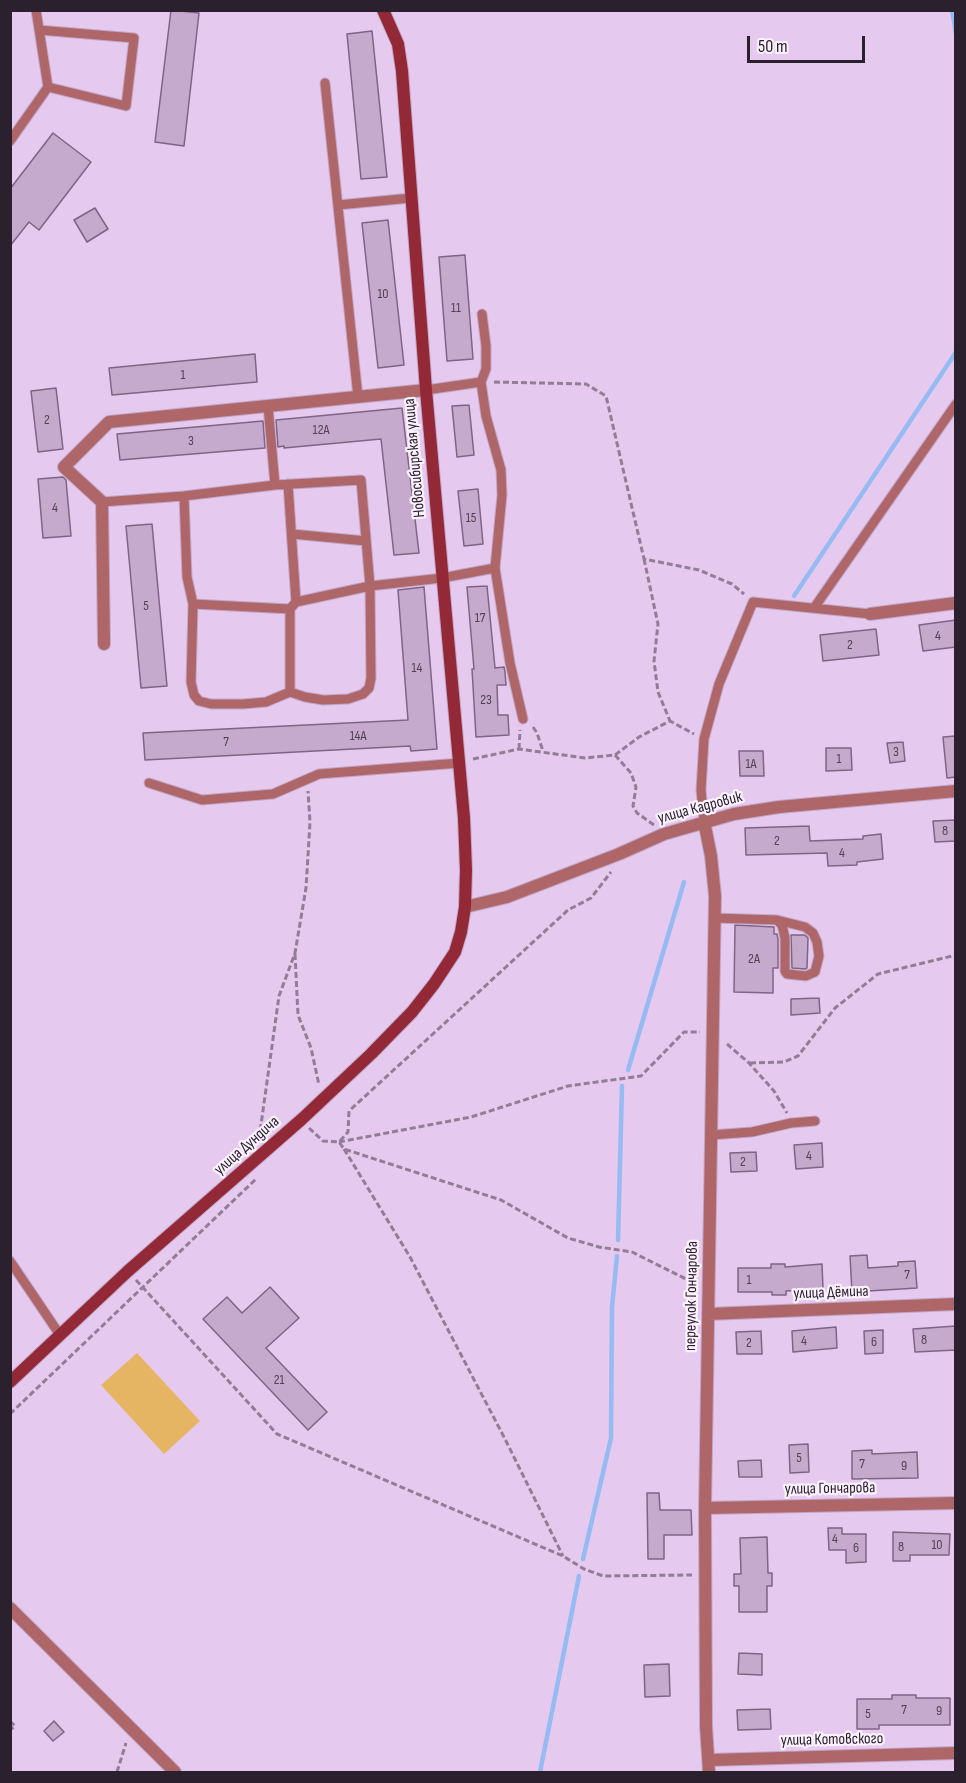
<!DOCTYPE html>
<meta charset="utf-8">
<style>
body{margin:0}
#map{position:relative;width:966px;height:1783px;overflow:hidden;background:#e6c9ef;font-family:"Sofia Sans Condensed",sans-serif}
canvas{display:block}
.frame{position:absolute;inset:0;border:12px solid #2b202e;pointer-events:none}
.scale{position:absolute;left:747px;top:36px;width:118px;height:27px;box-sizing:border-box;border:3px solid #2b202e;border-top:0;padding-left:8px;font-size:18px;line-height:21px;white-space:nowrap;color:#2b202e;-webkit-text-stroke:4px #fbf2fe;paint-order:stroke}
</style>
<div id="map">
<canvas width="966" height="1783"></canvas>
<div class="frame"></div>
<div class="scale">50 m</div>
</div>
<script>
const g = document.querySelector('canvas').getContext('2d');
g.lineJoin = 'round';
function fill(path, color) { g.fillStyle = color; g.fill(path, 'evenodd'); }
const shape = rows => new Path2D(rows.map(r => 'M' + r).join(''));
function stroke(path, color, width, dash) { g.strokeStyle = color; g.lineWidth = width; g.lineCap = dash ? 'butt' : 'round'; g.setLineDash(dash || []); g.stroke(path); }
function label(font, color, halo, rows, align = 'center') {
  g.font = font + ' "Sofia Sans Condensed",sans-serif'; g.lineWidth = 4.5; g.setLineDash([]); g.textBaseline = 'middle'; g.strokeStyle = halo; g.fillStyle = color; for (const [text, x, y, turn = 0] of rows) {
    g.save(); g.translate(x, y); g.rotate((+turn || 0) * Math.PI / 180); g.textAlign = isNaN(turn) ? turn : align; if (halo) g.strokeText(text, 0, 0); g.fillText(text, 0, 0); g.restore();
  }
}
fill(shape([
 [137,1353,200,1421,164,1454,101,1385]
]), '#e6b564');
stroke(shape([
 [952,10,956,33],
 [794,596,956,352],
 [628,1070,684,882],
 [618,1240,622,1086],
 [583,1559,611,1438,612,1307,617,1256],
 [540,1772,579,1576]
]), '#96bbf2', 4.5);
const building = shape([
 [171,10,199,13,184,146,155,142,171,10],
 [372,31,387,177,361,179,347,34,372,31],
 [53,133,91,162,39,230,29,222,10,246,10,189,53,133],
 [95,208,108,229,87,242,74,220,95,208],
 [388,220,404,365,378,368,362,223,388,220],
 [465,255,473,359,447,361,439,257,465,255],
 [255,354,257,382,112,395,109,368,255,354],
 [56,388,63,449,38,452,31,391,56,388],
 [469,405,474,455,457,457,452,406,469,405],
 [402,408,419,553,394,555,381,439,284,448,284,446,278,447,276,420,402,408],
 [263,421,265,448,120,460,117,434,263,421],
 [63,477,66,480,71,536,43,538,38,479,63,477],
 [478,489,483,544,464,546,458,491,478,489],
 [152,524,167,686,141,688,126,526,152,524],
 [487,586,495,668,504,667,505,672,506,685,497,685,498,715,508,715,509,735,476,737,472,669,474,669,467,587,487,586],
 [424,587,437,749,411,751,410,746,145,760,143,733,408,720,398,590,424,587],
 [956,620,956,647,923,651,919,625,956,620],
 [876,629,879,655,823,661,820,635,876,629],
 [956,736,956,777,947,778,943,737,956,736],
 [903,742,905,761,890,763,887,743,903,742],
 [826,748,851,748,852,770,826,771,826,748],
 [739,751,763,751,764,776,740,776,739,751],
 [956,820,956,841,935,842,933,821,956,820],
 [809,826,810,841,863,839,863,836,881,834,883,859,857,862,857,865,828,866,827,853,746,855,745,828,809,826],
 [735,925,774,927,774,934,777,934,778,939,778,968,773,968,773,993,734,992,735,925],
 [791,935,805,935,808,938,807,968,805,969,792,968,791,935],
 [819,998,820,1013,791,1015,791,999,819,998],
 [822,1143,823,1167,796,1169,794,1145,822,1143],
 [756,1152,757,1171,731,1172,730,1153,756,1152],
 [867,1255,868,1268,898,1266,898,1262,915,1261,917,1288,852,1292,850,1256,867,1255],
 [771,1264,785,1264,785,1267,822,1264,823,1289,786,1291,786,1295,772,1295,772,1292,738,1292,738,1268,771,1268,771,1264],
 [270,1287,299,1318,266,1348,327,1412,308,1430,203,1319,227,1297,242,1313,270,1287],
 [956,1326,956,1350,915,1352,913,1329,956,1326],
 [836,1327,837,1348,793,1352,792,1331,836,1327],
 [883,1330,883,1353,865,1354,864,1331,883,1330],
 [761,1331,762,1354,737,1354,736,1332,761,1331],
 [808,1444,809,1472,790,1473,789,1445,808,1444],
 [872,1450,872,1454,917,1452,918,1478,852,1479,852,1451,872,1450],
 [761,1460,762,1477,739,1477,738,1461,761,1460],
 [647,1493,659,1493,660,1510,691,1510,692,1535,664,1535,664,1559,648,1559,647,1493],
 [828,1528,842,1528,842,1534,866,1534,866,1562,846,1563,846,1550,829,1550,828,1528],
 [893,1532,950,1534,949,1555,910,1555,910,1561,893,1561,893,1532],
 [767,1537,768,1573,772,1573,772,1586,767,1586,767,1612,739,1612,739,1586,734,1586,734,1574,741,1574,740,1538,767,1537],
 [739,1653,762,1654,762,1675,738,1674,739,1653],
 [669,1664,670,1696,645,1697,644,1665,669,1664],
 [892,1695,916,1695,916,1698,950,1698,950,1725,879,1725,879,1729,857,1729,857,1699,892,1699,892,1695],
 [770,1709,771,1729,738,1730,737,1710,770,1709],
 [54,1721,64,1732,53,1741,44,1731,54,1721]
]);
fill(building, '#c6aace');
stroke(building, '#7f6486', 1.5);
const lane = shape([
 [39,30,134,38,126,106,48,87],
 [325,83,358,397],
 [10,141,48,87,36,10],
 [338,205,411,198],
 [482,314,486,346,486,369,481,382,486,416,501,470,502,495,495,568,510,663,523,719],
 [426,390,481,382],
 [268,406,275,485],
 [288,484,296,602],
 [102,502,184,496,275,485,361,480,370,586,371,678,369,688,363,694,348,699,323,700,305,697,290,692,266,702,243,704,211,704,199,701,194,695,191,682,193,604,187,577,184,496],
 [292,534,366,541],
 [193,604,290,609],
 [814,608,956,404],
 [290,692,290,609,296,602,370,586,442,578,495,568],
 [149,783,202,800,273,794,319,774,460,763],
 [704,821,701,790,704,739,719,684,753,602,870,614],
 [714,918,777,920,782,925,785,938,785,971,787,974,806,976,815,972,819,956,817,942,813,933,805,927,777,920],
 [711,1135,752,1132,791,1123,815,1121],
 [10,1261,60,1335]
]);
const street = shape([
 [870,614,956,603],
 [104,644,102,502,64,467,109,422,426,390],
 [704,821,711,856,715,896,705,1508,706,1726,709,1772],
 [465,907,507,897,619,854,664,834,734,814,779,807,956,791],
 [708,1314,956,1304],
 [705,1508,956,1503],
 [10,1608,175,1772],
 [710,1760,956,1753]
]);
const secondary = shape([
 [10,1382,128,1271,302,1119,371,1054,412,1012,434,984,455,952,461,932,465,907,466,870,464,818,426,390,402,71,398,44,383,10]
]);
stroke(lane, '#c1a7c8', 11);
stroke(street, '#c1a7c8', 14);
stroke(secondary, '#c1a7c8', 14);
stroke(shape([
 [494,382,586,384,606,396,644,559,699,570,732,584,744,594],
 [644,559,658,624,654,661,658,692,670,721],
 [533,727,537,733,543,751],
 [519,749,520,730],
 [615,755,631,773,636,787,633,806,637,813,654,825],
 [473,759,519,749,585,758,615,755,639,737,670,721,694,734],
 [295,954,298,1015,311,1048,319,1085],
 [727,1044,749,1063,774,1091,787,1113],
 [750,1063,784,1062,798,1056,835,1008,878,974,956,955],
 [309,1128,323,1141,339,1142,344,1149,501,1200,568,1238,599,1247,632,1252,696,1284],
 [259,1139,279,996,295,953,306,888,310,822,308,791],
 [340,1141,348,1132,349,1111,568,910,591,898,611,872],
 [339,1142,471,1117,568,1086,641,1076,684,1032,700,1032],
 [344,1149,410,1257,505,1439,563,1556],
 [136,1280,277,1434,563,1556,584,1569,603,1576,692,1575],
 [10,1414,256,1179],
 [10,1721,15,1726,10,1730],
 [117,1772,126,1743]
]), '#927d98', 3, [6, 3]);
stroke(lane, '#af6669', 9);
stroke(street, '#af6669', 12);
stroke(secondary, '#932936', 12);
label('14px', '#524256', null, [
 ["10",383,294],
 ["11",456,308],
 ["1",183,375],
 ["2",47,420],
 ["12А",321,430],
 ["3",191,441],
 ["4",55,508],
 ["15",471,518],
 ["5",146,606],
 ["17",480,618],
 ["4",938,636],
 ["2",850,645],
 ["14",417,668],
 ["23",486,700],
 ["14А",358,736],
 ["7",226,742],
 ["3",896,752],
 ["1",839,759],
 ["1А",751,764],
 ["8",945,831],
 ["2",777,841],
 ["4",842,853],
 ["2А",754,959],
 ["4",809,1156],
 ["2",743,1162],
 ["7",907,1275],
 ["1",749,1280],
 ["8",924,1340],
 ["4",804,1341],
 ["6",874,1342],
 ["2",749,1343],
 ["21",279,1380],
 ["5",799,1458],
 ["7",862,1464],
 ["9",904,1466],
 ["4",835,1539],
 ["10",937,1545],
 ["8",901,1547],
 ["6",856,1548],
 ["7",904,1710],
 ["9",939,1711],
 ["5",868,1714]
]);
label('16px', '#2b202e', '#fbf2fe', [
 ["Новосибирская улица",415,458,-95],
 ["улица Кадровик",700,808,-15],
 ["улица Дундича",247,1146,-41],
 ["улица Дёмина",831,1293,-2],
 ["переулок Гончарова",692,1296,-89],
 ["улица Гончарова",830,1489,-1],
 ["улица Котовского",832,1740,-1]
]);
</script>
